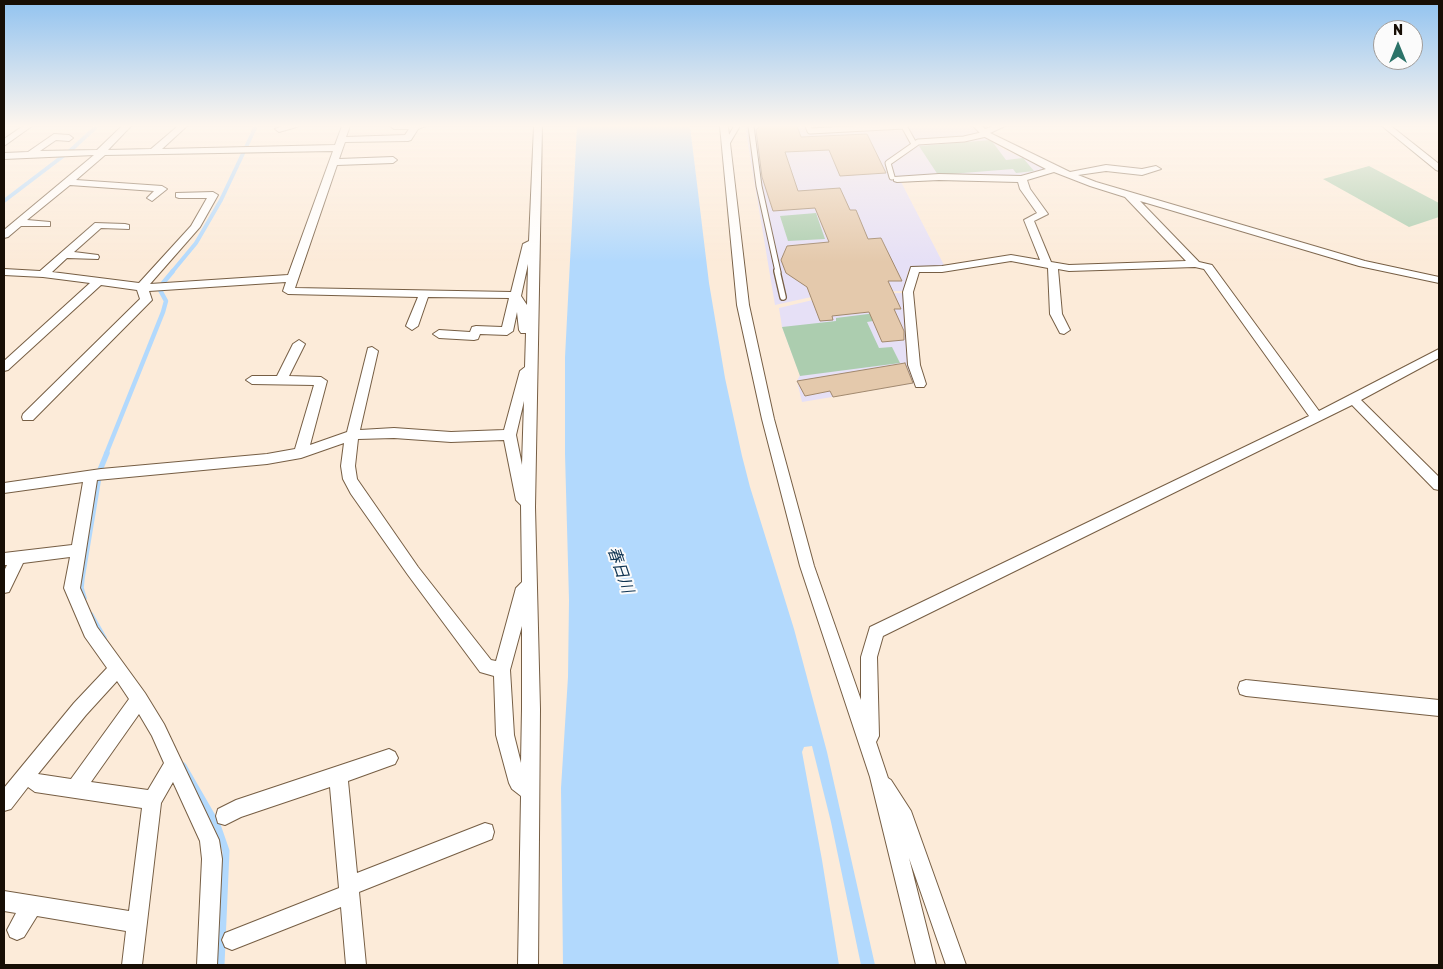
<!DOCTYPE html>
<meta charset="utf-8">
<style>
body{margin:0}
#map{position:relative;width:1443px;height:969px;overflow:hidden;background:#fcebd9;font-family:Rubik,sans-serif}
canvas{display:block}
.frame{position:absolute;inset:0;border:5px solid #170e05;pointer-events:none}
.north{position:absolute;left:1373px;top:20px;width:50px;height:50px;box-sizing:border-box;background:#fbfbfb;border:1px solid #a09c99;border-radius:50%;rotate:0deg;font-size:14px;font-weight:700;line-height:20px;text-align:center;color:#170e05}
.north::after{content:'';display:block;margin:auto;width:18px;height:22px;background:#2c7369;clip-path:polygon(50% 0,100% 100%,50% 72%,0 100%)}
</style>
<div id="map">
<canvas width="1443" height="969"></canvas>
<div class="frame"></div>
<div class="north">N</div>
</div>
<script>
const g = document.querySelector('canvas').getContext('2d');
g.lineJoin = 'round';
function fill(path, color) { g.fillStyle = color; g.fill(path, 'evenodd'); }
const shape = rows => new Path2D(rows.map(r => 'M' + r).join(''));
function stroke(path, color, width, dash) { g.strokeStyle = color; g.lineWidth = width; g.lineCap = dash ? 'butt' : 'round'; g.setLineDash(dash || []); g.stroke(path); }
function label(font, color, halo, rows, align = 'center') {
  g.font = font + ' Rubik,"Noto Sans JP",sans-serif'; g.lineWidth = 4; g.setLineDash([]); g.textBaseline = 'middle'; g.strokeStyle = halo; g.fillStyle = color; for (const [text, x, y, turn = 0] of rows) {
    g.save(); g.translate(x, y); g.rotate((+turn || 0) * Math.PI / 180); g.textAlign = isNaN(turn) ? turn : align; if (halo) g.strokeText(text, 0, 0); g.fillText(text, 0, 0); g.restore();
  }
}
fill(shape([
 [745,126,970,126,1003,149,1047,169,1021,177,899,178,945,267,908,271,905,291,834,292,775,305],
 [905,293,916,383,802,402,797,381,800,375,782,327,779,308,838,294]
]), '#e6e0f6');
fill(shape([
 [991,140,1006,160,1023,158,1034,171,1016,173,1013,169,938,175,919,146],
 [1369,166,1439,203,1439,217,1409,227,1323,179],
 [816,213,825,239,788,241,780,216],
 [876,313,879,320,867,322,879,348,892,347,900,363,800,376,782,327,836,321,836,318]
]), '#accdaf');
fill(shape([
 [577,126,690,126,709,283,725,378,742,456,750,487,794,629,827,752,875,965,861,965,831,822,812,746,804,747,802,752,822,860,839,965,563,965,561,788,568,677,569,600,565,454,565,357]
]), '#b2d9fd');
stroke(shape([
 [4,201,71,150,97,126],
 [172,272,196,243,221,200,256,126]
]), '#b2d9fd', 4);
stroke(shape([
 [163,283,173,271],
 [106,454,163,312,166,301,160,290]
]), '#b2d9fd', 4.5);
stroke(shape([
 [84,598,81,588,82,578,100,470,107,453],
 [91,615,104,638]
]), '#b2d9fd', 5.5);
stroke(shape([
 [183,766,217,825,226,851,221,965]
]), '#b2d9fd', 7);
const building = shape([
 [760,126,797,126,801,137,867,134,886,173,840,176,829,150,785,152,798,191,840,188,850,210,856,210,868,239,881,238,902,281,888,281,901,309,894,309,904,331,904,340,882,342,869,312,832,316,833,320,820,321,807,287,786,273,781,260,787,246,829,242,815,208,773,211,762,177,756,130,760,126],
 [905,363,913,383,833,397,830,391,805,396,797,381,905,363]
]);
fill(building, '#e4c9ac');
stroke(building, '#a2896d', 1);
const serviceFar1 = shape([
 [751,126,759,186,778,272],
 [808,126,810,131,904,126,914,144],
 [726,145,737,126],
 [892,177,888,163,918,142,964,139,986,134]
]);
const service = shape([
 [777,271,783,297]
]);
const minor = shape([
 [23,126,32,126,4,146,4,139,23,126],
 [122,126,131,126,108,150,151,149,178,126,187,126,162,149,335,145,342,126,350,126,346,137,405,135,409,129,394,129,390,126,426,126,418,129,411,140,408,141,345,142,339,159,393,157,397,160,393,163,337,165,295,288,511,292,523,244,529,241,534,126,542,126,535,507,540,709,538,965,518,965,521,796,512,789,509,783,496,735,494,676,480,672,408,575,351,494,343,479,341,466,344,443,301,458,267,464,97,480,80,588,97,627,145,693,164,724,219,840,222,859,217,965,197,965,202,859,200,841,173,782,161,803,142,965,122,965,126,931,37,916,24,937,17,940,10,937,7,930,16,913,4,911,4,891,129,911,142,808,35,792,28,787,11,809,4,811,4,788,74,703,107,668,85,637,64,588,70,557,23,563,9,592,4,593,4,571,7,565,4,565,4,553,72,545,83,482,4,493,4,483,101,469,267,454,295,449,314,385,252,384,246,380,252,376,277,376,293,344,299,340,305,344,289,376,321,377,327,381,310,445,347,432,368,348,372,347,378,351,360,430,394,428,451,432,504,430,520,371,525,367,526,333,521,333,519,330,517,312,513,331,507,335,480,334,478,339,474,340,439,338,433,334,439,330,470,332,472,327,476,326,502,327,509,298,428,297,418,326,412,330,406,326,418,297,288,294,283,291,286,282,149,291,152,300,150,302,33,420,23,420,22,417,23,414,140,299,137,290,101,285,8,370,4,371,4,361,90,283,43,277,4,275,4,269,40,271,95,223,125,224,129,225,129,229,101,228,74,252,98,255,99,257,98,259,67,258,52,272,139,283,191,226,207,198,179,198,176,197,176,193,213,192,218,195,200,227,150,284,288,275,333,151,105,155,76,180,162,186,167,189,152,201,147,198,154,191,70,185,27,220,50,222,50,226,21,226,8,237,4,238,4,230,94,155,4,159,4,153,28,152,54,134,69,135,73,138,69,141,56,140,40,151,97,150,122,126],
 [528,264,527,305,521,296,528,264],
 [524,401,522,465,516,435,524,401],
 [394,438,451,442,504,440,516,500,521,505,522,582,516,588,496,661,491,660,418,567,357,479,355,466,358,439,394,438],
 [522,626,522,709,521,763,514,735,510,670,522,626],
 [117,681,129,699,71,779,38,774,86,715,117,681],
 [139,714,152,736,164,763,148,790,91,782,139,714],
 [282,126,300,126,279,132,275,129,282,126],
 [720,126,728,126,749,305,774,419,814,566,861,700,861,657,870,627,1309,416,1204,269,1195,267,1069,271,1058,269,1062,314,1070,330,1064,334,1060,333,1050,314,1048,268,1011,261,942,272,919,272,913,292,920,365,926,384,924,387,916,387,908,365,903,292,911,267,942,266,1011,255,1040,260,1024,220,1037,213,1020,189,1018,182,939,180,897,182,894,181,894,177,939,174,1021,176,1046,169,983,136,973,126,982,126,985,129,993,126,1005,126,990,133,1070,172,1106,165,1142,169,1156,166,1161,169,1142,175,1106,171,1078,175,1096,182,1365,261,1439,277,1439,283,1359,266,1140,201,1199,262,1212,265,1319,411,1439,349,1439,358,1361,400,1439,477,1439,490,1434,489,1352,405,883,636,877,657,879,736,876,742,888,778,891,780,911,811,966,965,946,965,909,858,936,965,916,965,870,777,800,566,762,419,737,305,720,126],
 [1054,172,1090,186,1125,197,1186,261,1069,265,1051,262,1034,221,1048,214,1030,189,1027,180,1054,172],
 [1382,126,1391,126,1439,164,1439,171,1436,170,1382,126],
 [1246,680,1439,700,1439,716,1246,696,1240,694,1238,688,1240,682,1246,680],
 [389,749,395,752,398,758,395,764,348,781,357,873,485,823,492,825,494,832,492,839,359,892,366,965,346,965,341,907,232,950,225,947,222,940,225,933,339,888,330,787,241,817,225,825,218,823,216,816,218,809,236,800,389,749]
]);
stroke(serviceFar1, '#765e44', 7);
stroke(service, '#765e44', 8);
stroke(minor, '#765e44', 2);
stroke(serviceFar1, '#fff', 5);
stroke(service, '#fff', 5.5);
fill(minor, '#fff');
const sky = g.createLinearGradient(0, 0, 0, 262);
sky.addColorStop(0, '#92c3f0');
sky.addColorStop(0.48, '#fef6ee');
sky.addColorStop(1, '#fef6ee00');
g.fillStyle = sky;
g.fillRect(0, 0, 1443, 262);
label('italic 16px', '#0f3452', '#fbfbfb', [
 ["春日川",620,570,71]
]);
</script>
